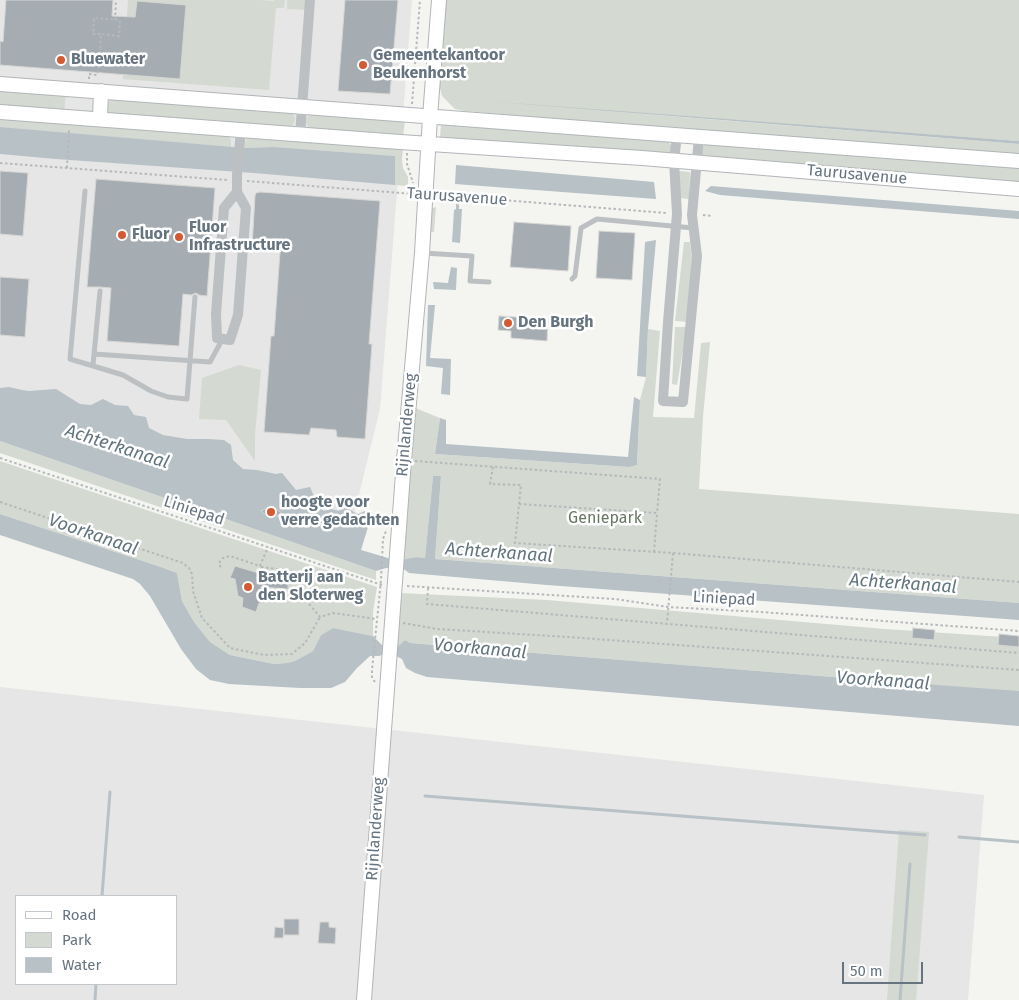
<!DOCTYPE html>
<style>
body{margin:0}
#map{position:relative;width:1019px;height:1000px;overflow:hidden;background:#f4f5f1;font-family:"Fira Sans",sans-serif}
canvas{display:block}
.legend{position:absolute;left:15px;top:895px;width:162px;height:90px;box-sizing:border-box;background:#fff;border:1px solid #c2c7cc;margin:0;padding:6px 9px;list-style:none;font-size:15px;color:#667480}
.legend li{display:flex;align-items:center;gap:10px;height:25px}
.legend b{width:25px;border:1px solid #c2c7cc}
.scale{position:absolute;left:842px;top:962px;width:81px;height:22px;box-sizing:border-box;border:2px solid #667480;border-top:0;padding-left:6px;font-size:15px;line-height:18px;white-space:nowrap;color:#667480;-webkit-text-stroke:4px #fff;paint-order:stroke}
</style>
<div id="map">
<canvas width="1019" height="1000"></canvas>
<ul class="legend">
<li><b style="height:6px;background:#fff"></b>Road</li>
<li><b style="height:14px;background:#d4d9d1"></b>Park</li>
<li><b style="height:14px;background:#b7c1c6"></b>Water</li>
</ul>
<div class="scale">50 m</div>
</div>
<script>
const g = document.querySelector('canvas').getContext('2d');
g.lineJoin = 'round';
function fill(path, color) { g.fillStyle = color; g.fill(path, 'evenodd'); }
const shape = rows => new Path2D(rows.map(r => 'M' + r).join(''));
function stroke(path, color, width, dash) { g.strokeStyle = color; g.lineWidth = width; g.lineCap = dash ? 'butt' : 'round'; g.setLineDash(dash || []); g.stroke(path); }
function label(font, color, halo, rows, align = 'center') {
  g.font = font + ' "Fira Sans",sans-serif'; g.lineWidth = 5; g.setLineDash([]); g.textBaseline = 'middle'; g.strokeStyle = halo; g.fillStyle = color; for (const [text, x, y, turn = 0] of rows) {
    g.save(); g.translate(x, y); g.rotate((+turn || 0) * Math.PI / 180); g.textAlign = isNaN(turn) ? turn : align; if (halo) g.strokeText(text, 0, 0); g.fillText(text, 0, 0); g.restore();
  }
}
fill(shape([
 [0,0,412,0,380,409,351,527,0,401],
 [0,687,984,795,968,1000,0,1000],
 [16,896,176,896,176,984,16,984]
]), '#e5e6e5');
fill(shape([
 [128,0,259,0,274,1,274,0,285,0,284,8,276,8,269,90,123,79],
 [287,0,306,0,305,10,287,9],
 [445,0,1019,0,1019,141,619,112,1019,144,1019,154,744,135,465,111,455,109,442,96,439,84],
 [0,89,66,94,64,112,0,107],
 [114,97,289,111,293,114,295,118,294,123,291,127,286,129,113,115,108,111,108,106,109,102],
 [315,113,405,120,403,137,313,131,307,125,306,122,307,118,310,114],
 [0,117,223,133,229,137,231,141,231,147,0,127],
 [441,123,669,142,673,148,672,152,668,156,440,138],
 [253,136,403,148,402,159,403,168,408,177,408,186,395,185,395,156,274,147,245,148,245,143,247,139],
 [706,144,1019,167,1019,183,705,159,700,153,702,147],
 [679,171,690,172,689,199,680,198],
 [436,207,434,232,427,231,429,209],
 [684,242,690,242,692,257,688,322,675,321],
 [675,327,687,327,677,385,672,384],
 [648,329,660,331,653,417,694,418,701,343,710,342,703,417,699,489,1019,514,1019,603,435,559,441,476,433,476,425,558,416,557,402,561,415,408,440,418,435,454,629,467,637,465,640,400,646,377],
 [239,365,261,370,255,434,255,461,226,420,199,419,202,378],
 [0,441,376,571,376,580,0,453],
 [0,461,377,587,373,612,373,636,333,628,321,635,313,651,295,661,287,663,274,664,230,655,210,642,194,622,182,601,177,573,161,567,0,514],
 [400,593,547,600,885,629,1019,638,1019,692,410,643,405,640,395,649],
 [899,830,929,832,916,1000,887,1000]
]), '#d4d9d1');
fill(shape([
 [486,101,1019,141,1019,144],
 [0,127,245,148,274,147,395,156,395,185,254,173,56,159,0,154],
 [456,165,654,182,656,199,455,184],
 [711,186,1019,211,1019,219,720,195,705,191],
 [456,204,459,204,459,209,462,209,460,243,452,242,454,210,456,209],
 [656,240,648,329,646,377,637,376,645,242],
 [451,267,457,268,456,290,434,289,433,282,448,283],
 [428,305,435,305,430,358,451,359,450,395,441,394,443,368,426,366],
 [9,387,22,390,29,391,56,389,80,404,91,405,103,399,115,405,128,406,134,415,146,417,149,428,163,435,187,439,208,439,224,440,231,445,233,460,243,469,257,470,276,474,282,473,296,490,310,487,316,501,324,511,331,509,339,511,344,503,349,503,350,510,358,514,365,511,365,521,368,525,368,527,361,550,398,561,416,557,425,558,433,476,441,476,435,559,1019,603,1019,620,547,585,409,573,401,567,386,568,376,571,0,441,0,388],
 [634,397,640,400,637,465,629,467,435,454,440,418,446,420,446,444,628,457],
 [0,514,161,567,177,573,182,601,194,622,210,642,230,655,274,664,287,663,295,661,313,651,321,635,333,628,373,636,383,646,395,649,405,640,410,643,870,680,1019,691,1019,726,427,677,415,673,406,668,402,659,394,655,385,654,379,656,370,656,357,668,345,682,331,688,300,688,229,684,210,680,196,669,181,649,150,596,140,584,133,579,0,535]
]), '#b7c1c6');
stroke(shape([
 [425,796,925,835],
 [959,837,1019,842],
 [102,896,110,792],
 [95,1000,96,984],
 [900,1000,910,864]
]), '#b7c1c6', 3);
const building = shape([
 [6,0,113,0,112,16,135,17,137,1,186,5,180,79,0,65,0,41,3,42,6,0],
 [345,0,398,0,390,94,338,91,345,0],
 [0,171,28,173,23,236,0,234,0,171],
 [96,179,215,188,207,296,199,295,196,293,191,295,183,294,179,346,107,341,111,288,100,287,87,287,96,179],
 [260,192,380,201,369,344,372,344,365,439,337,437,336,430,311,428,309,435,264,432,271,336,274,336,280,252,255,250,252,248,255,196,256,193,260,192],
 [514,222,571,226,568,271,510,267,514,222],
 [599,231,635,233,632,280,596,278,599,231],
 [0,277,29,279,25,337,0,335,0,277],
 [499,316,548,319,547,341,511,338,511,331,498,330,499,316],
 [273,506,282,514,270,518,261,511,273,506],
 [235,566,262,574,288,577,288,589,261,587,266,603,259,603,256,612,242,607,243,598,238,596,235,579,230,578,235,566],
 [913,628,935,630,934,640,912,638,913,628],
 [999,634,1019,636,1019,647,998,645,999,634],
 [284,919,299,919,299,935,284,935,284,919],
 [320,922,329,922,329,927,336,928,335,944,318,943,320,922],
 [275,927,284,928,283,938,274,938,275,927]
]);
fill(building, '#a6adb2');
stroke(building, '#d6d6d4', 1);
const secondary = shape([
 [0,84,1019,161],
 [0,112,400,142,642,158,1019,189],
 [100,119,101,91],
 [364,1000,404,460,422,253,430,117,439,0]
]);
stroke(secondary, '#b1b5b9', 16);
stroke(shape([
 [115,20,116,0],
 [89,79,89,74,97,75,99,67,101,34,93,34,94,18,120,20,119,36,101,34],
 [412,104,420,0],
 [407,153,407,164,413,183],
 [0,163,227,180],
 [67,168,69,129],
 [247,181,414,194],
 [439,195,666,213],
 [703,215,713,216],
 [0,458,382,585],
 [415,461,660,479,657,513],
 [493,467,490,484,521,485,515,543,673,553,667,623],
 [0,502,183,563,189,568,192,574,193,591,202,618,230,648,264,655,292,654,305,643,320,617],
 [519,504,657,513,654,552],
 [673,553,1019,582],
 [221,567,219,565,220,561,223,558,230,556,260,566,268,547],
 [261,567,292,571,300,573,304,577,305,581,303,584],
 [407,586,615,599,668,607,761,612,1019,631],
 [428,588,427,604,1019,653],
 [309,604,320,617,333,613,376,619],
 [403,623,437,629,568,637,1019,670],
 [375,682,372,678,372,670,381,580,383,539,386,531]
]), '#b6b9bb', 2, [2.5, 2.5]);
stroke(shape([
 [85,191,70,359,123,375,151,391,168,397,187,399,195,297],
 [423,253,472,256,470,281,489,282],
 [572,279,575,276,581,228,597,219,693,228],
 [94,354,210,362,222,340],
 [93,365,100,291]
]), '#bcc0c3', 5);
stroke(shape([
 [300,135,310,0],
 [677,135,674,161,677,214,668,322,663,401,683,402,697,256,692,215,699,137],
 [237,192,224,208,216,314,217,338,230,340,238,315,246,208,237,192,237,175,241,130]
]), '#bcc0c3', 10);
stroke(secondary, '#fff', 14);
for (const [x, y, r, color] of [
 [61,60,5,"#d35a33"],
 [363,65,5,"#d35a33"],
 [122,235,5,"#d35a33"],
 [179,237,5,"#d35a33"],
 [508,323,5,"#d35a33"],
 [271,512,5,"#d35a33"],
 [248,587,5,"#d35a33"]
]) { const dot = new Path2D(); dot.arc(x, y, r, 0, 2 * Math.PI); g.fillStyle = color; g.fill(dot); stroke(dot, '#fff', 2); }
label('bold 16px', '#667480', '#fff', [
 ["Gemeentekantoor",373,56],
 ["Beukenhorst",373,74],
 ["Bluewater",71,60],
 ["Fluor",189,228],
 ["Infrastructure",189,246],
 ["Fluor",132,235],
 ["Den Burgh",518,323],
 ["hoogte voor",281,503],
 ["verre gedachten",281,521],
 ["Batterij aan",258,578],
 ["den Sloterweg",258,596]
], 'left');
label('16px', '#667480', '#fff', [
 ["Taurusavenue",857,175,5],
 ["Taurusavenue",457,197,4],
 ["Rijnlanderweg",407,425,-85],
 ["Liniepad",194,511,18],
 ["Liniepad",724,599,3],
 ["Rijnlanderweg",376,829,-86]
]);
label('16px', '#687764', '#fff', [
 ["Geniepark",605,519]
]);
label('italic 18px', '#62757d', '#fff', [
 ["Achterkanaal",117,447,18],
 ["Voorkanaal",93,535,19],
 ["Achterkanaal",499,553,4],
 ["Achterkanaal",903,584,4],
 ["Voorkanaal",480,649,5],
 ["Voorkanaal",883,681,4]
]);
</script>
